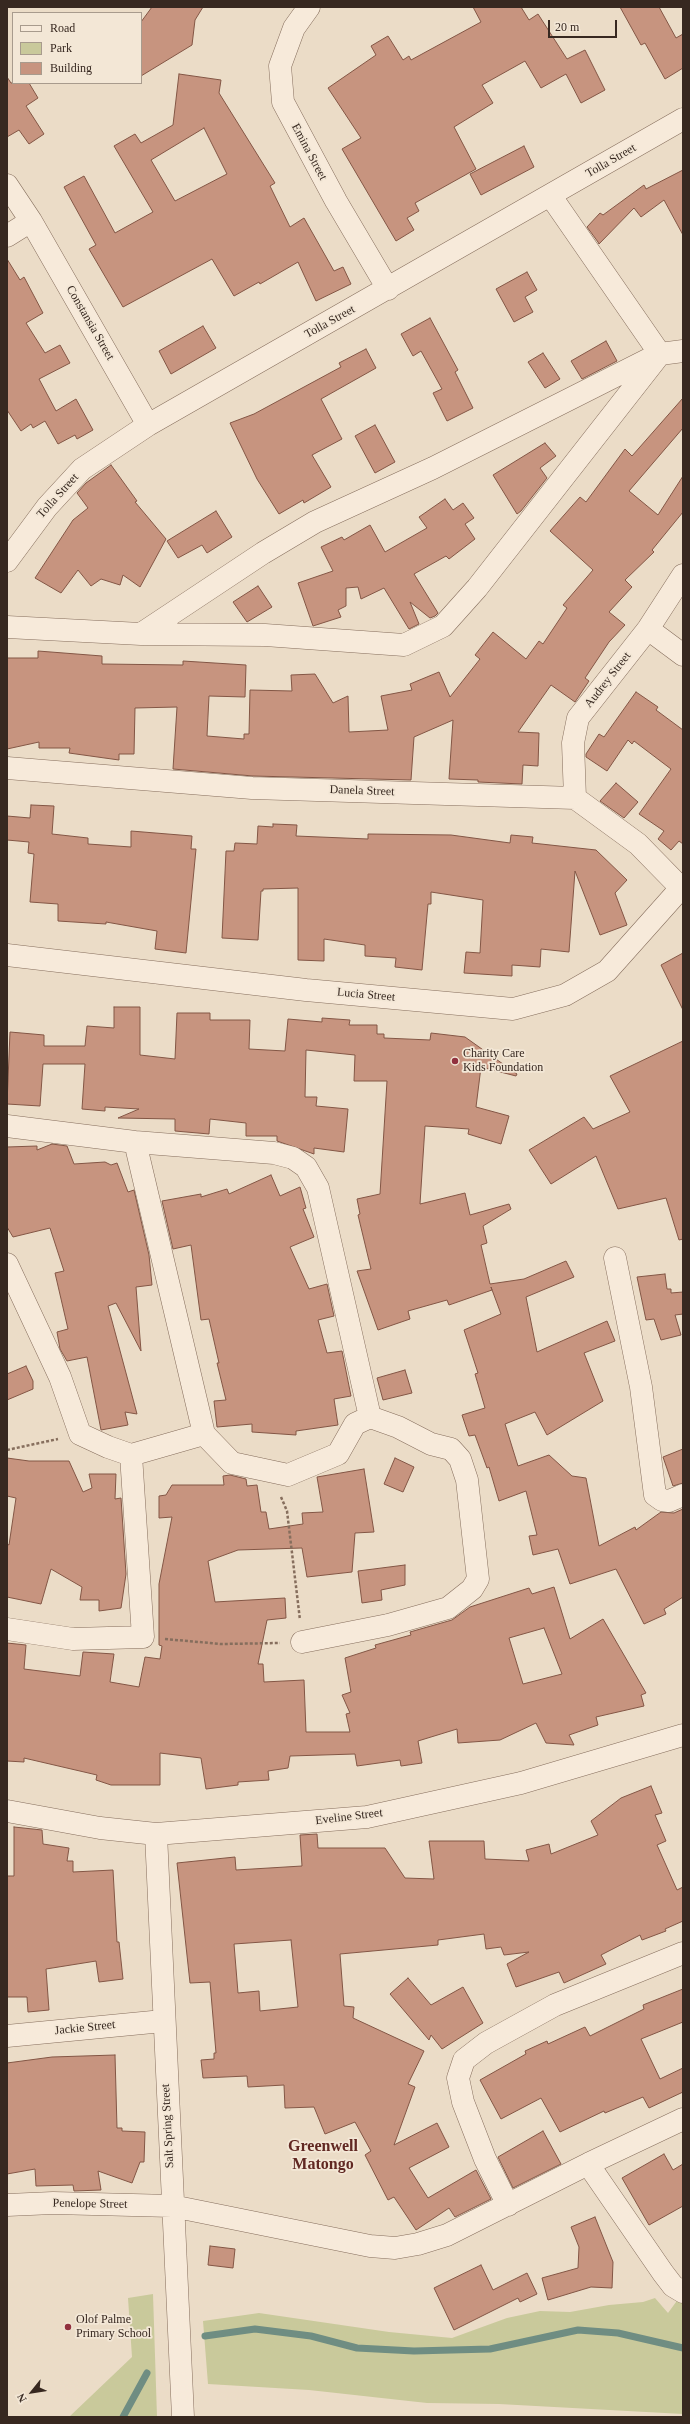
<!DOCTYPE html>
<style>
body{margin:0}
#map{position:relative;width:690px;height:2424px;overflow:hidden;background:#ebdcc7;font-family:"Times New Roman",serif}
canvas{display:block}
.frame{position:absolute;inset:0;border:8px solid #372820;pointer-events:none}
.legend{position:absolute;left:12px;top:12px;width:130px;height:72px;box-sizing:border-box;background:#f3e7d6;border:1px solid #a89b8d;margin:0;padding:5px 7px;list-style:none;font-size:12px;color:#372820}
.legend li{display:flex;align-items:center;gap:8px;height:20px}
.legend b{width:20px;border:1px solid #a89b8d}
.north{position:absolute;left:12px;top:2372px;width:40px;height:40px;-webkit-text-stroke:3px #f3e7d6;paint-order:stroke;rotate:240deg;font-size:11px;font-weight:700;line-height:16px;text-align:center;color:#372820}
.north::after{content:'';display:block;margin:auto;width:14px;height:18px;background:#372820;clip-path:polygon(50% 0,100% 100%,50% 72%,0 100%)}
.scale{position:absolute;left:548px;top:20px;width:69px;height:18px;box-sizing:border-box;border:2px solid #372820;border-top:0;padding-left:5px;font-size:12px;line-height:14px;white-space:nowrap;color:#372820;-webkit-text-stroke:3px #f3e7d6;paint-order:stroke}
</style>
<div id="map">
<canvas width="690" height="2424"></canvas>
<div class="frame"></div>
<ul class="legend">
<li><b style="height:5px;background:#f7eada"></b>Road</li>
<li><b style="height:11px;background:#c9c99b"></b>Park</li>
<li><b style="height:11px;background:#c7947f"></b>Building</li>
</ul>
<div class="north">N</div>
<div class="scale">20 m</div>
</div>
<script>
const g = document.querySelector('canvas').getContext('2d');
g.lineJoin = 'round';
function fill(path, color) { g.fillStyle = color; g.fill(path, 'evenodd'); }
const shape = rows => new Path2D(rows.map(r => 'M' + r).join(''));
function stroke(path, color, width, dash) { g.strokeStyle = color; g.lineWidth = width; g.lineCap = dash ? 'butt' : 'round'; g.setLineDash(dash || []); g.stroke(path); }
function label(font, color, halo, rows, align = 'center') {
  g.font = font + ' "Times New Roman",serif'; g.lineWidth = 3.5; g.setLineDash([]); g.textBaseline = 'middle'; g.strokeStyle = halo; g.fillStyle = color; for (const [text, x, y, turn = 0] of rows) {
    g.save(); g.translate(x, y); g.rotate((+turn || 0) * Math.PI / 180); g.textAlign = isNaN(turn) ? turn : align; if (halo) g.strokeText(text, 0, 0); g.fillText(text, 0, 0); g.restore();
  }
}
fill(shape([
 [153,2294,157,2417,69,2417,132,2357,128,2298],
 [655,2298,668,2313,679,2298,683,2300,683,2414,499,2404,427,2403,309,2390,208,2384,203,2321,259,2313,389,2332,452,2338,507,2318,540,2311,570,2312,609,2305,643,2302]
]), '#c9c99b');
stroke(shape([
 [205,2336,255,2329,311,2336,357,2348,414,2351,490,2349,578,2330,618,2333,683,2348],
 [123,2417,147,2373]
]), '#6f8d82', 7);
const building = shape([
 [152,7,203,7,195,20,192,45,141,76,141,22,152,7],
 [473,7,521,7,529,20,538,14,567,59,585,50,605,90,581,103,566,74,541,88,525,61,482,85,493,103,454,127,476,169,415,203,419,211,407,218,414,230,396,241,342,149,361,138,328,88,376,55,371,46,388,36,403,60,409,56,411,60,481,22,473,7],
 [620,7,659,7,676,38,683,34,683,68,665,79,645,43,641,45,620,7],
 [179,74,221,80,219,93,275,183,270,186,290,227,304,218,334,271,343,267,351,284,316,301,298,262,260,284,259,282,234,296,212,259,123,307,89,249,96,245,64,187,84,176,115,233,153,212,114,146,135,134,141,143,173,125,179,74],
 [204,128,227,174,175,201,151,160,204,128],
 [7,77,11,83,29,83,38,98,26,106,44,134,29,144,19,130,7,137,7,77],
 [524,146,534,167,481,195,470,174,524,146],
 [683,170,683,235,664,200,641,217,634,208,599,244,598,242,587,227,600,213,603,215,644,185,646,189,683,170],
 [7,259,20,280,24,277,43,313,26,323,45,353,60,345,70,363,39,379,56,411,76,399,93,430,77,439,75,435,58,444,45,421,33,428,31,424,21,431,7,410,7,259],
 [527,272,537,290,525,297,533,312,514,322,496,289,527,272],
 [430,318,458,370,455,372,473,408,447,421,433,393,442,389,421,351,413,356,401,334,430,318],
 [203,326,216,348,171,374,159,351,203,326],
 [606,341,617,361,582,379,571,361,606,341],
 [366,349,376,368,321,399,342,439,312,455,331,487,304,503,303,500,279,514,257,479,230,423,254,414,341,367,339,363,366,349],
 [543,353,560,379,545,388,528,362,543,353],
 [683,398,683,428,629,491,658,515,683,476,683,512,652,550,654,552,625,580,632,587,609,612,625,625,609,642,585,678,589,681,575,702,551,685,518,732,539,733,538,766,523,765,522,784,478,782,478,780,449,779,453,720,414,737,411,780,253,776,173,769,177,707,135,708,134,754,119,754,119,760,69,753,70,748,39,748,39,742,7,749,7,658,38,658,38,651,102,656,102,664,183,665,183,661,246,665,245,697,209,696,207,736,244,739,244,734,249,734,250,690,292,691,291,675,315,674,333,703,348,696,349,732,388,730,381,696,412,690,410,684,439,672,450,697,480,659,475,655,493,632,526,659,539,641,543,644,567,608,563,605,593,570,550,531,580,497,586,502,625,449,632,456,683,398],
 [375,425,395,462,375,473,355,436,375,425],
 [545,443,556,456,540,468,547,478,521,511,517,514,493,475,545,443],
 [111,465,137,501,135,502,166,539,140,587,123,575,120,585,101,579,91,586,78,570,61,593,35,578,73,520,88,508,77,493,86,483,111,465],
 [445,499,453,510,463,503,474,518,465,524,475,539,449,559,446,556,414,574,438,613,435,616,430,618,410,602,419,624,409,629,384,588,361,599,358,587,346,588,346,606,338,610,341,617,313,626,298,583,333,571,321,547,342,537,344,540,370,525,385,552,427,528,419,517,445,499],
 [216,511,232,537,207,553,202,545,178,558,167,541,216,511],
 [258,586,272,607,247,622,233,602,258,586],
 [636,692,658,707,656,710,683,730,683,844,679,841,671,850,658,839,664,831,639,814,671,769,634,741,632,744,628,740,607,771,586,757,586,754,599,734,604,737,636,692],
 [616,783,638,802,624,818,600,801,616,783],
 [31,805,54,806,52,834,88,838,88,844,131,847,131,831,192,836,191,849,196,849,186,953,155,949,157,931,106,922,106,924,58,921,58,904,30,902,34,854,28,853,29,842,7,840,7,816,30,818,31,805],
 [273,824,297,825,296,836,368,839,368,834,451,835,510,843,511,835,533,837,532,843,596,850,627,880,615,893,627,925,600,935,575,871,569,952,541,949,540,967,512,965,512,976,464,973,466,952,480,953,483,900,431,892,431,904,428,904,422,970,395,967,396,958,365,956,365,945,324,939,324,961,298,960,298,888,263,889,263,891,261,891,258,940,222,938,226,851,234,851,235,843,257,844,258,826,273,827,273,824],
 [683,953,683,1010,661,965,683,953],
 [114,1007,140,1007,140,1055,175,1059,177,1013,210,1013,210,1020,250,1020,249,1049,285,1051,288,1019,322,1022,322,1018,350,1020,349,1025,377,1025,377,1034,384,1034,384,1038,430,1040,431,1033,465,1037,517,1074,516,1076,481,1067,476,1107,509,1116,501,1144,468,1134,469,1129,425,1126,420,1204,465,1193,470,1215,509,1204,511,1209,483,1226,487,1243,481,1245,490,1284,524,1279,566,1261,574,1277,526,1297,537,1352,607,1321,615,1341,584,1353,603,1401,547,1435,535,1412,505,1424,518,1466,549,1455,572,1476,586,1478,599,1546,635,1527,636,1530,661,1512,674,1513,683,1509,683,1597,664,1609,666,1614,644,1624,616,1569,570,1584,558,1549,533,1555,529,1536,537,1535,526,1491,499,1501,489,1467,487,1468,475,1435,469,1436,462,1415,485,1408,475,1374,478,1373,464,1330,501,1314,491,1287,492,1290,449,1305,447,1300,408,1311,410,1319,378,1330,357,1271,371,1269,358,1215,360,1214,357,1199,380,1194,387,1081,354,1081,355,1055,306,1050,305,1097,317,1097,316,1106,348,1109,344,1152,314,1148,314,1154,277,1141,277,1136,246,1136,246,1123,210,1119,209,1134,175,1131,175,1119,118,1118,139,1109,105,1107,105,1111,82,1109,85,1064,43,1064,40,1106,7,1104,10,1032,44,1035,44,1046,85,1046,87,1026,114,1028,114,1007],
 [683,1041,683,1239,679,1240,666,1198,618,1209,596,1156,551,1184,529,1150,584,1117,593,1129,630,1112,610,1076,683,1041],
 [52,1144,67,1146,74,1164,105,1162,111,1165,117,1163,128,1192,134,1190,149,1255,152,1285,136,1287,141,1351,116,1303,108,1306,137,1414,125,1412,128,1425,101,1430,87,1357,67,1361,60,1349,57,1332,68,1329,55,1273,64,1271,50,1228,13,1237,7,1227,7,1147,37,1146,37,1150,52,1144],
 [271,1175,280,1196,300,1187,306,1208,303,1209,314,1237,290,1247,309,1289,327,1284,334,1316,318,1320,327,1353,342,1351,351,1396,334,1399,338,1425,296,1431,296,1435,252,1432,252,1424,217,1427,214,1401,226,1400,217,1363,219,1363,209,1319,201,1320,191,1245,173,1249,162,1201,201,1194,201,1197,227,1189,229,1194,271,1175],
 [665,1274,667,1289,671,1289,671,1293,683,1292,683,1314,675,1315,681,1335,661,1340,654,1319,646,1320,637,1277,665,1274],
 [26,1366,33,1381,33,1389,7,1400,7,1374,26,1366],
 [405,1370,412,1393,383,1400,377,1378,405,1370],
 [683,1449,683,1483,673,1486,663,1457,683,1449],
 [7,1458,29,1461,69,1461,83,1492,92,1488,89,1474,116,1474,115,1499,121,1498,126,1574,121,1608,99,1611,99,1600,80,1600,82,1587,51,1569,41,1604,7,1597,7,1544,9,1545,16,1498,7,1496,7,1458],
 [395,1458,414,1467,403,1492,384,1484,395,1458],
 [364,1469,374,1532,355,1533,352,1572,307,1577,302,1548,238,1550,208,1561,215,1602,285,1598,286,1618,267,1620,258,1664,263,1664,264,1682,304,1680,306,1732,350,1732,346,1714,350,1713,342,1695,351,1692,345,1658,376,1648,375,1645,411,1635,410,1632,452,1620,470,1607,529,1588,532,1594,554,1587,570,1639,603,1619,646,1693,641,1695,644,1706,596,1717,598,1725,569,1735,574,1745,546,1743,536,1723,500,1740,458,1743,457,1729,418,1741,422,1763,401,1766,400,1760,357,1766,355,1754,290,1756,288,1768,268,1771,269,1780,238,1782,238,1785,206,1789,201,1758,160,1753,160,1785,111,1785,96,1780,97,1775,24,1758,24,1762,7,1761,7,1643,26,1645,24,1669,80,1676,83,1652,114,1654,110,1682,139,1687,145,1657,160,1659,162,1646,159,1645,159,1584,172,1517,159,1518,159,1496,166,1495,172,1485,224,1485,223,1476,230,1475,246,1479,247,1486,257,1485,261,1512,266,1512,269,1529,303,1524,302,1513,323,1512,317,1477,364,1469],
 [544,1628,562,1674,523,1684,509,1638,544,1628],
 [405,1565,405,1585,381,1590,382,1600,362,1603,358,1571,405,1565],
 [651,1786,662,1813,655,1815,666,1841,657,1845,677,1890,683,1887,683,1921,665,1929,666,1931,642,1940,640,1935,601,1955,606,1964,564,1983,559,1972,516,1987,507,1964,529,1952,504,1955,501,1947,486,1949,484,1934,438,1940,438,1945,340,1954,344,2006,354,2007,353,2018,424,2051,408,2084,415,2087,394,2145,437,2123,449,2147,409,2168,428,2198,476,2170,491,2199,455,2217,449,2208,416,2230,394,2197,388,2200,365,2155,371,2151,355,2122,325,2134,314,2107,285,2108,284,2085,248,2087,247,2076,203,2078,201,2060,214,2059,214,2053,216,2053,210,1982,190,1983,177,1863,235,1857,236,1870,302,1866,300,1835,317,1834,318,1848,385,1848,405,1878,434,1879,429,1841,484,1841,485,1859,529,1861,526,1850,549,1844,551,1854,598,1835,591,1821,621,1798,651,1786],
 [291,1940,298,2007,260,2011,259,1991,238,1993,234,1944,291,1940],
 [14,1827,42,1830,43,1844,69,1848,67,1861,73,1861,73,1872,113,1870,117,1942,119,1942,123,1979,99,1982,96,1961,46,1969,49,2010,28,2012,27,1997,7,1997,7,1876,14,1876,14,1827],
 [408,1978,431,2005,463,1987,483,2023,442,2049,431,2035,429,2040,390,1994,408,1978],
 [683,1989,683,2022,641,2039,660,2079,683,2068,683,2092,649,2108,643,2097,605,2113,604,2111,560,2132,541,2098,501,2119,480,2080,526,2054,525,2051,547,2041,548,2044,585,2027,590,2036,644,2009,643,2005,683,1989],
 [115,2055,117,2128,122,2128,122,2131,145,2132,144,2162,140,2162,132,2183,98,2171,101,2190,74,2191,73,2185,36,2186,35,2169,7,2174,7,2063,52,2057,115,2055],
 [543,2131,561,2164,513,2188,498,2157,543,2131],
 [664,2154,673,2170,683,2164,683,2206,649,2225,622,2178,664,2154],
 [595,2217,613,2262,612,2288,591,2287,548,2300,542,2278,578,2268,579,2247,571,2227,595,2217],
 [210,2246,235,2249,233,2268,208,2265,210,2246],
 [481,2265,493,2290,527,2273,537,2294,520,2302,518,2298,454,2330,434,2288,481,2265]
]);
fill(building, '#c7947f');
stroke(building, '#835645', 1);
const minor = shape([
 [309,7,294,28,280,66,283,102,336,201,388,289],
 [7,185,31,221,7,236],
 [550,195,660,354],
 [31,221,148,425],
 [7,561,47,507,82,469,148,425,683,119],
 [7,627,141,634,265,635,404,645,443,626,477,588,660,354,683,351],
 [648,629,683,655],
 [141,634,263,553,315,522,433,468,655,356],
 [7,768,252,788,575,798,638,844,683,890],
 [575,798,573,743,578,718,648,629,683,575],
 [7,955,306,990,513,1009,565,995,607,971,681,888],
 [7,1126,135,1142,274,1153,293,1158,306,1167,318,1188,370,1417],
 [135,1142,204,1434],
 [615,1258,641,1387,655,1495,662,1500,669,1501,683,1495],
 [7,1264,60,1377,80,1434,108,1447,131,1455,204,1434,232,1463,288,1475,338,1454,355,1424,370,1417,398,1427,431,1444,451,1449,460,1459,467,1480,478,1579,472,1589,448,1608,388,1625,302,1642],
 [7,1629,73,1639,143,1637,131,1455],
 [7,1811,100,1828,156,1834,367,1817,521,1783,683,1735],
 [156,1834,183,2417],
 [7,2036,163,2021],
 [588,2164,663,2273,673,2286,683,2292],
 [7,2205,53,2203,172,2206,370,2246,395,2248,418,2244,447,2235,588,2164,683,2119],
 [508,2205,485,2159,463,2102,458,2078,464,2060,486,2043,555,2005,683,1953]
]);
stroke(minor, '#866e5d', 23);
stroke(shape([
 [7,1450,58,1439],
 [281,1497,287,1511,300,1620],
 [165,1639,221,1644,280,1643]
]), '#866e5d', 2.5, [3, 2]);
stroke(minor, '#f7eada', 22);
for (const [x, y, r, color] of [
 [455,1061,4,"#91313e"],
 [68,2327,4,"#91313e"]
]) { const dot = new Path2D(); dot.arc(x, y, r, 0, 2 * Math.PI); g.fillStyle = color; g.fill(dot); stroke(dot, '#f3e7d6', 1.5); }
label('12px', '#372820', '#f3e7d6', [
 ["Emina Street",309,152,62],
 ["Tolla Street",611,161,-30],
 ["Tolla Street",330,322,-29],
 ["Constansia Street",90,323,60],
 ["Tolla Street",58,496,-48],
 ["Audrey Street",608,680,-52],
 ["Danela Street",362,791,2],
 ["Lucia Street",366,995,5],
 ["Eveline Street",349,1817,-7],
 ["Jackie Street",85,2028,-6],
 ["Salt Spring Street",168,2126,-93],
 ["Penelope Street",90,2204,1]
]);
label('12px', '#372820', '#f3e7d6', [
 ["Charity Care",463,1054],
 ["Kids Foundation",463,1068],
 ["Olof Palme",76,2320],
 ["Primary School",76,2334]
], 'left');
label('bold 16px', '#612822', '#f3e7d6', [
 ["Greenwell",323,2147],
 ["Matongo",323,2165]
]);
</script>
